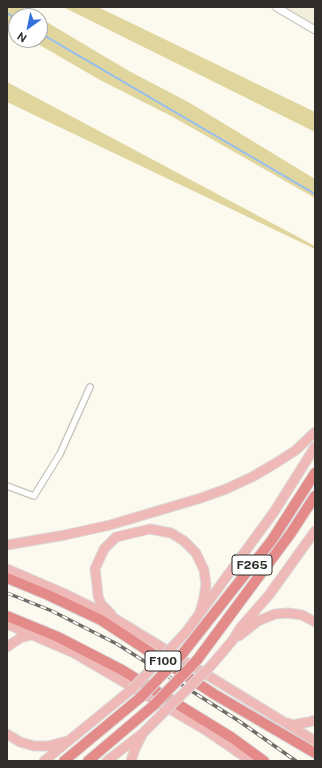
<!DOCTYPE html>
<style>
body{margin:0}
#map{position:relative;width:322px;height:768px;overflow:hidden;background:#fcfaef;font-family:"Public Sans",sans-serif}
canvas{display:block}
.frame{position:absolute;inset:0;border:8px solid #2f2e2a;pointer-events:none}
.north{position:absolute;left:8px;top:8px;width:40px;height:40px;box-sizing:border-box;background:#fff;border:1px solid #acabaa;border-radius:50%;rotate:213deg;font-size:11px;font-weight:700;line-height:16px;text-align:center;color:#2f2e2a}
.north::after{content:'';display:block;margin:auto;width:14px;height:18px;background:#3270de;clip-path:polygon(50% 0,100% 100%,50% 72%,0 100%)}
</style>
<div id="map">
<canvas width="322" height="768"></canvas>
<div class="frame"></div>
<div class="north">N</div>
</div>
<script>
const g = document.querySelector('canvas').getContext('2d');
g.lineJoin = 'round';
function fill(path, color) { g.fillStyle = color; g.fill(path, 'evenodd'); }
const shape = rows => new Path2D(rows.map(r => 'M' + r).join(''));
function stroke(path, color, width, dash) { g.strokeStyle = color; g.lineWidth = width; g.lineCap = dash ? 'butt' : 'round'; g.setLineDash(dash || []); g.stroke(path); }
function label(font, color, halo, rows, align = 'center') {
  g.font = font + ' "Public Sans",sans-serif'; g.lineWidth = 4; g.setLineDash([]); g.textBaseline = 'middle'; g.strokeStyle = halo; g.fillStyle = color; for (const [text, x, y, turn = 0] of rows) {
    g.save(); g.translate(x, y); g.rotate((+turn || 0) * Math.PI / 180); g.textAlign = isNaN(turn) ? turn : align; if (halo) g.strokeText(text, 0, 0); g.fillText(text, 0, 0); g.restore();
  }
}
fill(shape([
 [285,7,315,7,315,25]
]), '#f2eedc');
fill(shape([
 [7,7,21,7,36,16,16,16,16,31,7,26],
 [63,7,98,7,315,112,315,132],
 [40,18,129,71,190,103,315,179,315,198,173,117,100,80,31,40,40,40],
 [7,82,315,246,315,249,7,102]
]), '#e0d59d');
stroke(shape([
 [7,13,16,19],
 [40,33,315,194]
]), '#91bdf5', 2);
const minor = shape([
 [7,486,34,496,60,454,90,387]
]);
const tertiary = shape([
 [276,7,315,30]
]);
const primary = shape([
 [7,545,65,535,110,525,201,498,226,489,252,477,276,463,296,450,315,432],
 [7,569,63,593,114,618,315,741],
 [111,614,101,604,98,596,97,585,95,569,104,549,116,537,150,529,171,533,184,541,196,553,204,570,206,584,204,598,200,612],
 [7,624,74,653,204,729,251,761],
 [239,636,258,621,275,614,288,613,302,615,315,622],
 [173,646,186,632,274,512,315,447],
 [7,647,20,638,31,635],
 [209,668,232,641,241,627,269,595,315,531],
 [288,723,293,725,297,724,309,722,315,720],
 [7,734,20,742,34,746,48,746,67,741],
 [44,761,132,689],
 [107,761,144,732,164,712],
 [131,761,135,749,142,735]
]);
const motorway = shape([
 [7,578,48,595,101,620,214,694,315,753],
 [7,616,58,637,122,670,231,737,264,761],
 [183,653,272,540,315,473],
 [197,660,291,533,315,496],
 [64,761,141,697],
 [88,761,154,705]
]);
stroke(minor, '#c5c3ba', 8);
stroke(tertiary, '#c5c3ba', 9);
stroke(primary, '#dad9d9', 11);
stroke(motorway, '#dad9d9', 12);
stroke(minor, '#fff', 5.5);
stroke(tertiary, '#fff', 7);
stroke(primary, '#efb9b8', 9);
stroke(motorway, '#e48a89', 10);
const rail = shape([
 [7,593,52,611,117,644,239,721,296,761]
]);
stroke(rail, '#6f6d67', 3.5);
stroke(rail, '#fff', 2, [6]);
const primaryBridge = shape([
 [132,689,173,646],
 [164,712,209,668]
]);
const motorwayBridge = shape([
 [141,697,183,653],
 [154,705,197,660]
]);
stroke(primaryBridge, '#dad9d9', 11, []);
stroke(motorwayBridge, '#dad9d9', 12, []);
stroke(primaryBridge, '#efb9b8', 9);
stroke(motorwayBridge, '#e48a89', 10);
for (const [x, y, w] of [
 [252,565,40],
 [163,661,36]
]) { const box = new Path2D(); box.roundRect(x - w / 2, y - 10, w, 20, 3); g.fillStyle = '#fff'; g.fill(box); stroke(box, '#2f2e2a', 1); }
label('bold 12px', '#2f2e2a', null, [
 ["F265",252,565],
 ["F100",163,661]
]);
</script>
